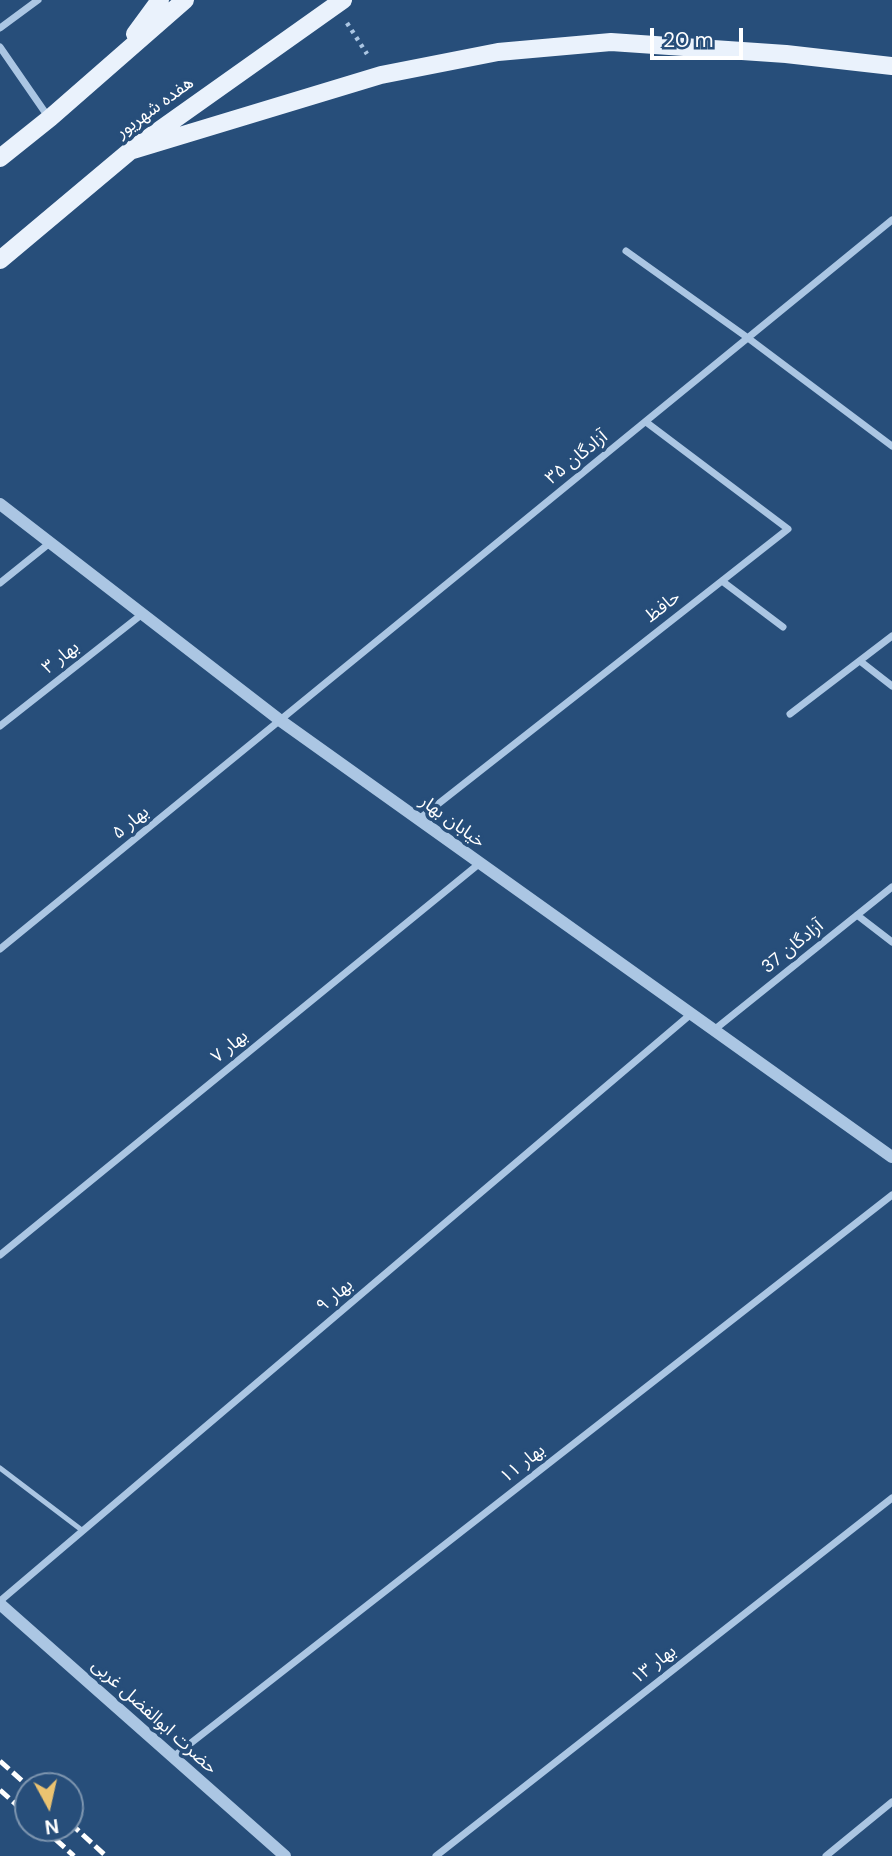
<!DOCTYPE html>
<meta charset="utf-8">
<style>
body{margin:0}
#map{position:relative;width:892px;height:1856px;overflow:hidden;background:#274e7a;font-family:"DM Sans",sans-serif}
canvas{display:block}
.north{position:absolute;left:14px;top:1772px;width:70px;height:70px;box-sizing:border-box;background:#274e7a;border:2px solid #7d95af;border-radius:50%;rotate:172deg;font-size:19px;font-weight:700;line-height:28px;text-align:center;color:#fff}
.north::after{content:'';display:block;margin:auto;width:24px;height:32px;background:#ebc371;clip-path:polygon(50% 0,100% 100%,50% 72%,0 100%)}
.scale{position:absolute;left:650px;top:28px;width:93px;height:32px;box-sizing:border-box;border:4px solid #fff;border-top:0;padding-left:9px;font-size:21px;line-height:24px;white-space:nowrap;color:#fff;-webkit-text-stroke:5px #274e7a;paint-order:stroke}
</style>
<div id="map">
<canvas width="892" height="1856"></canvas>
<div class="north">N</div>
<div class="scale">20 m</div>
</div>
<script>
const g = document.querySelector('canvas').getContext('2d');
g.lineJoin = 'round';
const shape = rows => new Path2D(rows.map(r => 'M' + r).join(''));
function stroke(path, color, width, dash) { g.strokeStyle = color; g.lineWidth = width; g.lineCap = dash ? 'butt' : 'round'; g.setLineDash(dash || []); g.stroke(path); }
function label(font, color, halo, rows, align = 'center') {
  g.font = font + ' "DM Sans","Noto Sans Arabic",sans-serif'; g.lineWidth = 7; g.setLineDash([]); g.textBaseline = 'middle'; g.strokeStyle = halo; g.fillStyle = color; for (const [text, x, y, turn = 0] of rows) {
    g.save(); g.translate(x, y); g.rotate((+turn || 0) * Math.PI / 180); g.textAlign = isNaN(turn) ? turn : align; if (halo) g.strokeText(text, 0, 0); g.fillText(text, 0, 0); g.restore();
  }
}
stroke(shape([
 [347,23,367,54]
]), '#abc6e3', 4.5, [3.5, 5]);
stroke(shape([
 [0,1468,83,1531]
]), '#abc6e3', 5);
stroke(shape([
 [0,28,38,0],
 [0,47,49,118],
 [626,251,748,338,892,446],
 [722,581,783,627],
 [0,583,51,542],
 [860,661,892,686],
 [790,714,892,636],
 [0,726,141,615],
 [419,819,788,529,646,422],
 [857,915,892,942],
 [0,949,892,220],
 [714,1030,892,887],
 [0,1255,480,863],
 [0,1601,691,1014],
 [173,1757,892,1195],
 [436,1856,892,1498],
 [826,1856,892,1802]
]), '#abc6e3', 7);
stroke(shape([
 [0,504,281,721,892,1157],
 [0,1604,285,1856]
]), '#abc6e3', 12);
stroke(shape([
 [135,34,160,0],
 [130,151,381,75,498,52,611,42,786,54,892,66],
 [0,158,50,118,185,0],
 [0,260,130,151,343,0]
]), '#eaf2fc', 18);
stroke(shape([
 [0,1761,28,1786],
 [0,1790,28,1815],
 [70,1823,106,1856],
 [43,1828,74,1856]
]), '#fff', 5, [12, 5]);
label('18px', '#fff', '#274e7a', [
 ["هفده شهریور",155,108,-36],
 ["آزادگان ۳۵",577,458,-39],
 ["حافظ",663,607,-38],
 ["بهار ۳",61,658,-38],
 ["خیابان بهار",452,822,36],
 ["بهار ۵",131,823,-39],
 ["آزادگان 37",793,947,-39],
 ["بهار ۷",230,1047,-39],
 ["بهار ۹",335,1296,-40],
 ["بهار ۱۱",523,1464,-38],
 ["بهار ۱۳",654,1665,-38],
 ["حضرت ابوالفضل غربی",154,1717,42]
]);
</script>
